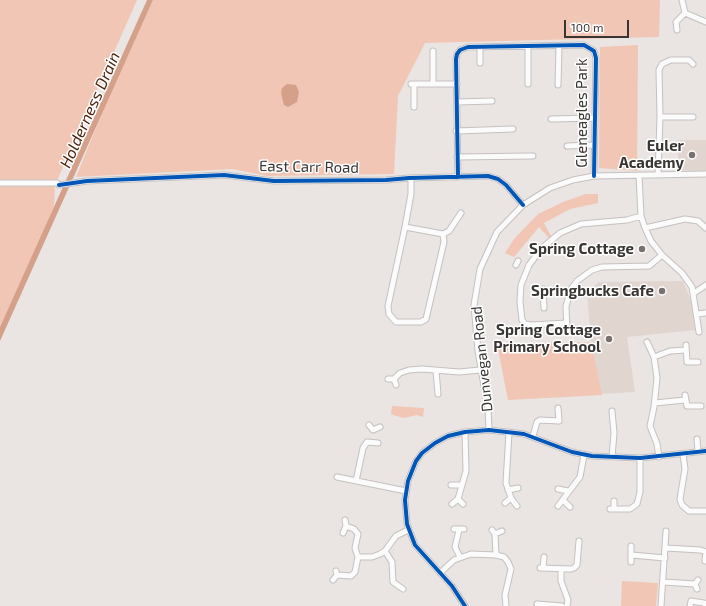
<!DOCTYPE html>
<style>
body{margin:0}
#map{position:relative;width:706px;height:606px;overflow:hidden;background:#eae4e2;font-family:"Exo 2",sans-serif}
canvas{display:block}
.scale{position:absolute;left:564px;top:20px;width:65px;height:18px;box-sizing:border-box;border:2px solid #393533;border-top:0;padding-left:5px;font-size:12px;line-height:14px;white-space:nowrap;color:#393533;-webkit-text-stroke:3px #fff;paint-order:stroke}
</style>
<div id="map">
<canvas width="706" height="606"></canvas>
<div class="scale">100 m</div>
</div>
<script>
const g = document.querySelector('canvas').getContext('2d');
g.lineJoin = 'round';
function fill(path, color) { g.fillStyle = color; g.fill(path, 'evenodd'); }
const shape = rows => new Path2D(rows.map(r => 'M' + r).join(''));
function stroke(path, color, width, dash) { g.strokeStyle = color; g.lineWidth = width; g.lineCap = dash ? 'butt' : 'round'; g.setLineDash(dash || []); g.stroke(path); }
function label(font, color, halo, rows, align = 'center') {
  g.font = font + ' "Exo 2",sans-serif'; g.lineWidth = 3; g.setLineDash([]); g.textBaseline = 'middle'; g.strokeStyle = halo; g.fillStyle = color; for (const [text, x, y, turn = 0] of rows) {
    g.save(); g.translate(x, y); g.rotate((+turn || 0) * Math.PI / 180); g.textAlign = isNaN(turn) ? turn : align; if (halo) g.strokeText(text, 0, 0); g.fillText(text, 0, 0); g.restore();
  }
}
fill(shape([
 [678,140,706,140,706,171,678,170],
 [683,281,693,306,695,330,627,337,635,392,601,394,591,342,587,292,599,282]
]), '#e1d5cf');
fill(shape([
 [0,0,137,0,55,185,54,206,41,240,0,327],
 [153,0,660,0,659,37,425,43,398,96,394,174,267,176,233,169,76,177,107,101],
 [638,45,637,171,599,168,600,47],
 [586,194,598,194,598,203,570,209,544,223,551,236,549,238,539,227,514,257,505,253,514,239,538,214,563,202],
 [591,342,602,395,508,400,497,344],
 [392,406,424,408,423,417,417,415,404,418,393,415,391,414],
 [622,581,658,583,656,606,621,606]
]), '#f1c6b4');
fill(shape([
 [147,0,153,0,0,341,0,327],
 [287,84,296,85,299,92,297,102,288,107,284,105,281,93,282,88]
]), '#d4a08a');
const street = shape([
 [682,0,685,13,706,22],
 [677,30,676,22,685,13],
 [480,47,480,63],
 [433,51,433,84],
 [411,84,457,84],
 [414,84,414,107],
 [528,84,528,46],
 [558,85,559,46],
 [457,102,492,101],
 [660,117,659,70,662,64,671,60,689,60,693,64],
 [551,119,595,118],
 [456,131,513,129],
 [567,146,594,145],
 [457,157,533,156],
 [639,175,641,216,645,228,651,241,662,255,682,273,692,287,699,332],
 [658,175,660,117,693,117],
 [458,177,456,59,457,54,460,50,468,47,584,45,594,51,596,58,594,176],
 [411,178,411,194,405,227,388,306,389,314,396,322,421,322,426,319,444,242,443,234],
 [0,183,57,183],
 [59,185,87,181,224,175,274,181,386,180,409,178,488,176,498,179,506,185,523,205],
 [405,227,443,234,449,231,461,213],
 [645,228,685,219,698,221,706,228],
 [516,265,518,261],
 [543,289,544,308],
 [694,293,706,285],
 [697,314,706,313],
 [567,323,531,325,525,324,522,320,520,302,521,285,529,265,542,248,560,233,581,224,627,220,641,216],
 [567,332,566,306,571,289,577,281,592,270,602,267,649,266,662,255],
 [647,342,654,357],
 [686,345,687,362,698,362],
 [436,371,438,394],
 [388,379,394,379,396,385],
 [394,379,400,373,409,370,422,369,459,372,480,370],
 [685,395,687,406,701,406],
 [655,403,685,400],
 [369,425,373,430,380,427],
 [489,430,488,409,478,351,474,305,480,269,497,232,523,205,550,188,573,180,594,176,706,174],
 [509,432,506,483,511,498,517,506],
 [533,436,537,422,540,420,559,421,558,408],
 [697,439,698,452],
 [683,454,685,469,680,499,682,505,689,511,706,511],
 [612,457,614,433,612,411],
 [659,457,657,444,650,426,654,407,657,378,654,357,670,351,686,350],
 [337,477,406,491],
 [356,481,363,448,367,442,378,443],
 [451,485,462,485],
 [558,489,568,491],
 [508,490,518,488],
 [458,499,466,471,465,432],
 [564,501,570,507],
 [505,503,511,498],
 [452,504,458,499,463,504],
 [558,506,580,477,584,455],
 [610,509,614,509,614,501],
 [614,509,630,509,637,504,640,492,640,458],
 [454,529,464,529],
 [459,530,455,547,460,557],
 [492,530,495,534,502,531],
 [343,533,346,526,345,520],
 [495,534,496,555],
 [666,548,700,550,706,552],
 [385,551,392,562,393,582,403,589],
 [632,555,665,558],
 [358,557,372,557,380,554,385,551,396,536,408,530],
 [705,561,706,552],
 [631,562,631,546],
 [540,568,571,569,574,568,577,565,579,541],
 [543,568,544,557],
 [561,569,561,581,568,600,567,606],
 [440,573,454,560,471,554,496,555,504,557,508,562,511,569,505,595,506,606],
 [337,575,351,576,355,572,358,557,355,548,358,534,354,529,346,526],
 [333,580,337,575,336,571],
 [663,582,695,584],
 [697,589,695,584,698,580],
 [537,604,562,606],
 [465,606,452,586,415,545,407,524,405,500,408,481,416,461,422,453,435,443,448,436,465,432,489,430,524,434,572,452,592,456,640,458,706,451],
 [661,606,666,531],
 [690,606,691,601,704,603,706,605]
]);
stroke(street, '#c5c1c0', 7);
stroke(street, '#fcfbfb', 5);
stroke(shape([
 [458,177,456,59,457,54,460,50,468,47,584,45,594,51,596,58,594,176],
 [59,185,87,181,224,175,274,181,386,180,409,178,488,176,498,179,506,185,523,205],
 [465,606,452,586,415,545,407,524,405,500,408,481,416,461,422,453,435,443,448,436,465,432,489,430,524,434,572,452,592,456,640,458,706,451]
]), '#0057b8', 4);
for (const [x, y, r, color] of [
 [692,155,4,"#777270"],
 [642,249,4,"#777270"],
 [662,291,4,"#777270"],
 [609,339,4,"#777270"]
]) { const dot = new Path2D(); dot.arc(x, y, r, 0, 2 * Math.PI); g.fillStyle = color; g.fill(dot); stroke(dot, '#fff', 1.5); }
label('15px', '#393533', '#fff', [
 ["Gleneagles Park",582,113,-90],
 ["East Carr Road",309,167,1],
 ["Dunvegan Road",482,359,-96]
]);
label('bold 15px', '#393533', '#fff', [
 ["Euler",684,146],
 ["Academy",684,163],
 ["Spring Cottage",634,249],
 ["Springbucks Cafe",654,291],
 ["Spring Cottage",601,330],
 ["Primary School",601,347]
], 'right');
label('italic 16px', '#50220b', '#fff', [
 ["Holderness Drain",90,110,-66]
]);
</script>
